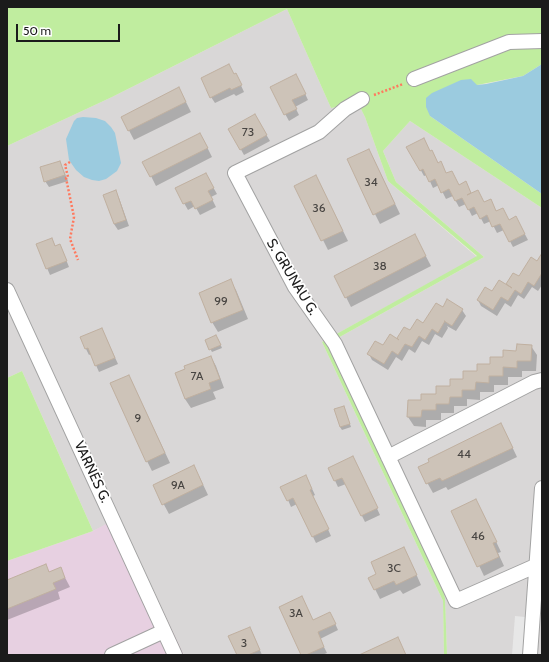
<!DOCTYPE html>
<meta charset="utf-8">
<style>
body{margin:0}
#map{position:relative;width:549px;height:662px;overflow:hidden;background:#ede9df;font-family:Cabin,sans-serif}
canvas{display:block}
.frame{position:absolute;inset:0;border:8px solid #1b1b1b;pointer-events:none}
.scale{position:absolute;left:16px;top:24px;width:104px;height:18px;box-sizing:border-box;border:2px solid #1b1b1b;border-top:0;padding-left:5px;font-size:12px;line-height:14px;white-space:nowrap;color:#1b1b1b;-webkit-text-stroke:3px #fff;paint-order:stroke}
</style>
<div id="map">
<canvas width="549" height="662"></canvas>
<div class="frame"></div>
<div class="scale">50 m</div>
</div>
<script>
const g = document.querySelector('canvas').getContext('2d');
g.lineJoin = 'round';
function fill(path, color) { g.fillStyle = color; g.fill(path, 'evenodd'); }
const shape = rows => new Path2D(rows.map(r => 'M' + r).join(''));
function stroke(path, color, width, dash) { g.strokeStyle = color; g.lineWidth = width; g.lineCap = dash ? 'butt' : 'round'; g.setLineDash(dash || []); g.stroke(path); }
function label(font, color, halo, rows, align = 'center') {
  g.font = font + ' Cabin,sans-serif'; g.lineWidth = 3.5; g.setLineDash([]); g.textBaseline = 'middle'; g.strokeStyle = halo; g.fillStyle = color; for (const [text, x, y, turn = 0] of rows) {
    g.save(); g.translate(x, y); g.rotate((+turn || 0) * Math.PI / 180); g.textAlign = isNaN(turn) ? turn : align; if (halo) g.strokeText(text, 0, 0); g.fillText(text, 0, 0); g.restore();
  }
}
fill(shape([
 [287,9,331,108,358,103,365,117,388,181,477,257,322,342,443,601,444,655,184,655,120,518,93,531,22,371,7,378,7,146,112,97],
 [410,121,542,208,542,655,447,655,445,599,327,344,484,257,396,182,383,151]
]), '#d9d7d7');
fill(shape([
 [119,517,184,655,7,655,7,561,93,531]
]), '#e7d0e1');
fill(shape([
 [7,7,542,7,542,64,523,76,477,85,430,116,542,194,542,208,410,121,383,151,396,182,484,257,327,344,442,586,445,598,447,655,444,655,443,601,322,342,477,256,388,181,365,117,358,103,331,108,287,9,112,97,7,146],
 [22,371,93,531,7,561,7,378]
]), '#c0ed9f');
fill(shape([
 [515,616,525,617,523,655,512,655]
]), '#e7e7e7');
fill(shape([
 [542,64,542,194,430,116,426,107,426,98,432,93,461,80,471,79,477,85,486,84,523,76],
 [83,117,96,118,105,121,111,127,115,133,121,163,117,171,106,179,99,181,92,180,84,177,76,170,69,160,66,139,74,121,77,118]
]), '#9bcbdf');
fill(shape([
 [234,75,239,81,244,92,236,96,234,94,215,103,211,97],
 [299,81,308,100,295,107,299,115,289,121,271,88],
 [184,98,191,112,134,140,122,117],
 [255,116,270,141,244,155,230,130],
 [205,143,212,157,156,186,151,176],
 [408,147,430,152,446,174,459,186,469,189,471,194,509,221,519,223,528,240,513,247,504,230,497,233,491,221,484,224,478,213,472,216,466,204,459,207,453,196,446,199,439,185,433,188,427,175,424,176],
 [348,160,374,160,400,214,380,224],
 [60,162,68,181,49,187,45,181],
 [316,176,348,241,328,250,296,186],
 [209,180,217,194,211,197,216,207,200,215,195,206,188,210,176,189],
 [115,191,119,198,129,226,118,230,114,224],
 [52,239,56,247,63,252,69,267,50,275,47,268],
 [420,245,431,266,351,307,346,297],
 [542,255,542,285,538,291,532,287,524,299,518,295,511,307,505,303,497,316,481,306,478,300,492,293,509,287,507,284,519,278,538,262],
 [230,281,236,290,248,319,218,332,212,322],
 [443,308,462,310,466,316,456,331,447,326,448,328,442,338,435,334,429,345,422,341,415,353,409,349,402,361,396,357,388,370,372,360,369,354,383,347,399,341,398,338,423,325],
 [102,329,118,364,99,372,91,354,89,355,86,349,81,337],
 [218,339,222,348,212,352,206,341],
 [531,346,537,355,536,371,522,371,522,377,508,377,508,385,494,385,494,392,480,392,480,400,467,399,467,406,454,406,454,413,441,413,441,420,426,420,426,427,414,426,408,417,422,401,491,365],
 [211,357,216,366,224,388,213,392,216,399,191,408,185,399,176,373],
 [129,376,170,463,152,471,147,461],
 [344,407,351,427,342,430,340,427],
 [506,434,517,457,448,490,446,487,433,493,419,468],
 [353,457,380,515,365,522,346,484,338,487,329,468],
 [199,476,208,495,169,514,154,486],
 [306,476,315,495,313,496,331,536,316,543,297,504,291,507,288,500],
 [481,510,501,552,498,553,504,566,484,576,453,511],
 [409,558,421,585,403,594,400,590,380,599,370,579],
 [45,565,49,572,60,568,70,587,58,592,60,599,7,620,7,581],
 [333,619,338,630,320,639,327,653,322,655,303,655,313,621],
 [253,634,262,655,238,655]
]), '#0003');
const building = shape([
 [229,64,234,74,236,73,242,85,231,90,230,88,210,98,201,78,229,64],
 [296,74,306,94,292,100,297,109,284,115,270,87,296,74],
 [179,87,186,102,128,131,121,117,179,87],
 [255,114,267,135,240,150,228,129,255,114],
 [200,133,208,148,150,177,142,162,200,133],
 [424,138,430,151,432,150,438,163,441,161,446,173,452,171,459,185,466,181,471,193,467,195,478,190,484,202,491,199,496,211,503,208,509,220,516,216,525,234,509,242,500,224,492,227,487,215,480,219,474,207,468,210,462,198,455,201,449,189,441,193,435,179,429,182,423,169,420,171,406,147,424,138],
 [369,149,395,204,373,215,347,159,369,149],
 [60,161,65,175,44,182,40,167,60,161],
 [206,173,214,188,208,191,213,200,195,209,191,201,183,204,175,188,206,173],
 [316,175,343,231,321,241,294,186,316,175],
 [116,190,126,220,114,224,103,195,116,190],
 [415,234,426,256,345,298,334,276,415,234],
 [52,238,55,246,60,244,67,261,46,269,36,244,52,238],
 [542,253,542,273,534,286,528,282,521,294,515,290,508,301,501,297,493,310,477,300,485,287,492,291,499,280,512,288,506,284,513,273,519,276,531,257,537,261,542,253],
 [231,279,243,310,211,323,199,293,231,279],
 [447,299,463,309,452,326,444,321,445,321,438,333,432,329,425,340,419,336,412,347,405,344,398,355,392,351,384,364,367,354,375,341,383,345,390,334,399,340,397,338,404,327,410,330,417,319,423,323,436,303,443,307,447,299],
 [102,328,115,358,95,366,88,348,85,349,80,337,102,328],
 [216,335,221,345,209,350,205,340,216,335],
 [517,344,532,345,531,361,517,361,517,368,503,367,503,376,489,376,489,383,476,382,475,390,462,390,462,397,450,397,449,404,436,404,436,410,422,410,421,417,407,417,408,400,421,400,421,394,436,394,436,386,450,386,450,379,463,379,463,371,477,371,477,364,490,364,490,357,503,357,503,350,516,351,517,344],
 [211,356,220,379,209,383,211,389,185,399,175,373,185,369,184,366,211,356],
 [129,375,165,453,146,462,110,383,129,375],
 [344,406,350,424,340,427,334,409,344,406],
 [501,423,513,448,442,481,440,478,426,484,418,467,429,462,428,459,501,423],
 [353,456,378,508,361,516,342,478,334,481,328,468,353,456],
 [194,465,203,485,162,505,153,485,194,465],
 [306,475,312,489,310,490,329,529,312,537,293,498,287,501,280,487,306,475],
 [476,499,497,542,493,543,499,557,477,567,451,511,476,499],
 [404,547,417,575,396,585,394,581,374,590,368,578,376,574,371,562,404,547],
 [46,564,49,572,61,567,65,578,53,583,56,589,7,609,7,580,46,564],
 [302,596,313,620,330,612,336,624,318,632,324,647,306,655,301,655,279,607,302,596],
 [250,627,260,650,248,655,237,655,228,636,250,627],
 [398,637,406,655,359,655,398,637]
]);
fill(building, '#cdc3b8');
stroke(building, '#c0b0a0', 1);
const minor = shape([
 [414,79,509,42,542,41],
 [362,99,345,109,319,132,235,173,295,287,335,344,456,601,542,563],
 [7,290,175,655],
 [388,457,534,382,542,380],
 [112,655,164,631],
 [530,655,542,488]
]);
stroke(minor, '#a2a2a2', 16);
stroke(shape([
 [374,95,403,84],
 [70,162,65,165,68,177,66,178,74,217,70,239,78,260]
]), '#ff795e', 2.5, [2, 2]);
stroke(minor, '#fff', 14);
label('12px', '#484542', null, [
 ["73",248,132],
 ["34",371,182],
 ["36",319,208],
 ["38",380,266],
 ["99",221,301],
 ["7A",197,376],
 ["9",138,418],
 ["44",464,454],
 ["9A",178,485],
 ["46",478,536],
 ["3C",394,568],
 ["3A",296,613],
 ["3",244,643]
]);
label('14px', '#1b1b1b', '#fff', [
 ["S. GRUNAU G.",292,277,59],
 ["VARNĖS G.",92,472,65]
]);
</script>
